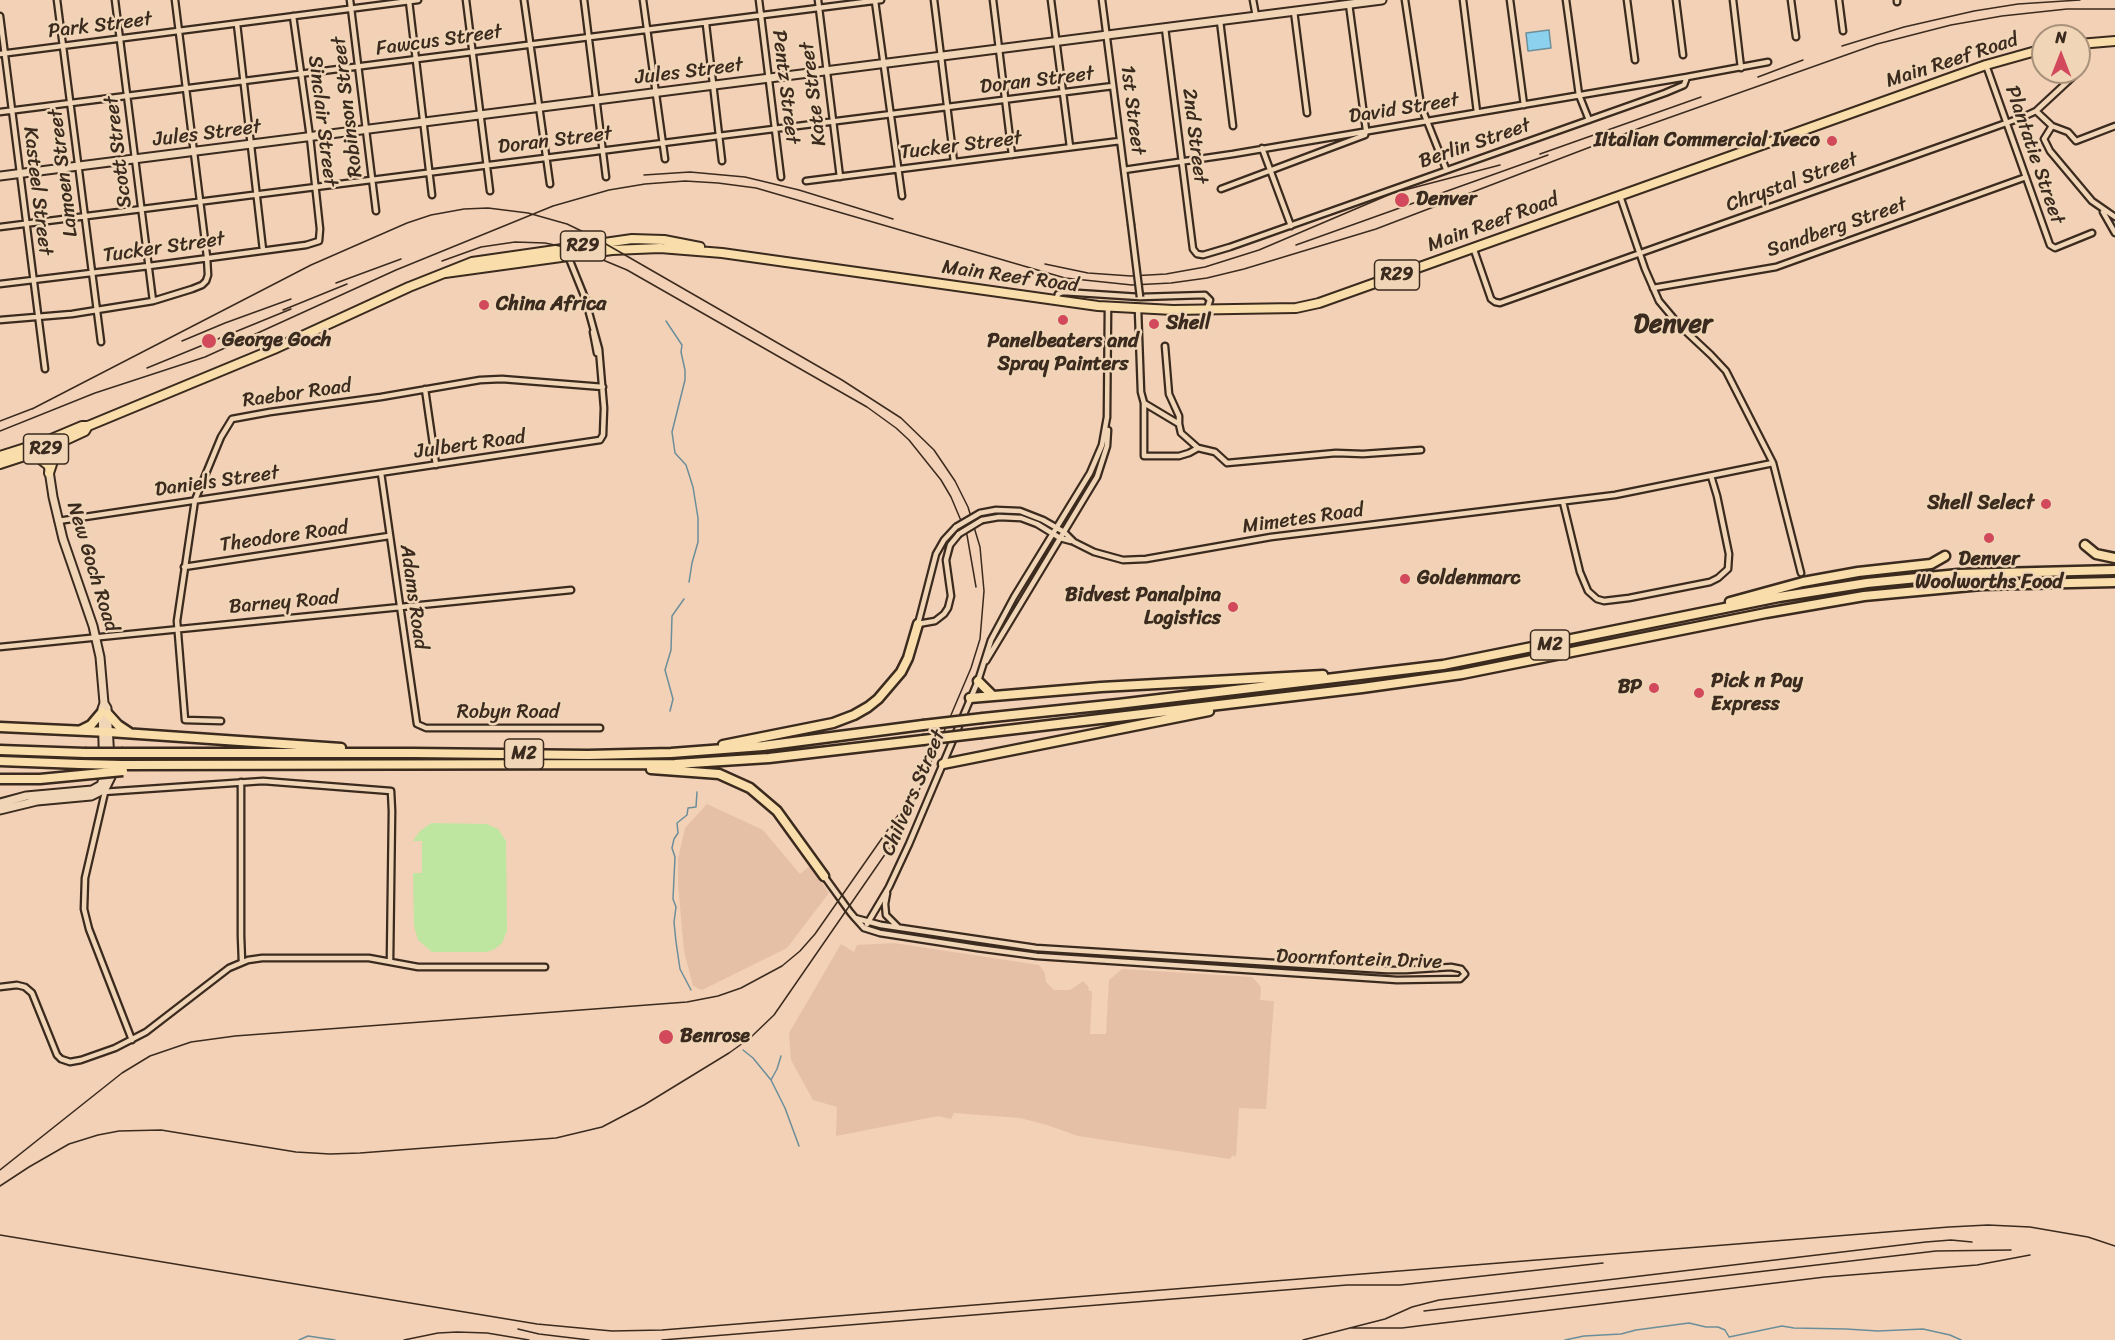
<!DOCTYPE html>
<style>
body{margin:0}
#map{position:relative;width:2115px;height:1340px;overflow:hidden;background:#f2d1b6;font-family:Sriracha,sans-serif}
canvas{display:block}
.north{position:absolute;left:2031px;top:24px;width:60px;height:60px;box-sizing:border-box;background:#f0d5b7;border:2px solid #a8917a;border-radius:50%;rotate:0deg;font-size:16px;font-weight:700;line-height:24px;text-align:center;color:#3b2a1e}
.north::after{content:'';display:block;margin:auto;width:21px;height:27px;background:#d1495b;clip-path:polygon(50% 0,100% 100%,50% 72%,0 100%)}
</style>
<div id="map">
<canvas width="2115" height="1340"></canvas>
<div class="north">N</div>
</div>
<script>
const g = document.querySelector('canvas').getContext('2d');
g.lineJoin = 'round';
function fill(path, color) { g.fillStyle = color; g.fill(path, 'evenodd'); }
const shape = rows => new Path2D(rows.map(r => 'M' + r).join(''));
function stroke(path, color, width, dash) { g.strokeStyle = color; g.lineWidth = width; g.lineCap = dash ? 'butt' : 'round'; g.setLineDash(dash || []); g.stroke(path); }
function label(font, color, halo, rows, align = 'center') {
  g.font = font + ' Sriracha,sans-serif'; g.lineWidth = 5; g.setLineDash([]); g.textBaseline = 'middle'; g.strokeStyle = halo; g.fillStyle = color; for (const [text, x, y, turn = 0] of rows) {
    g.save(); g.translate(x, y); g.rotate((+turn || 0) * Math.PI / 180); g.textAlign = isNaN(turn) ? turn : align; if (halo) g.strokeText(text, 0, 0); g.fillText(text, 0, 0); g.restore();
  }
}
fill(shape([
 [707,804,763,830,800,874,810,866,829,893,787,948,702,990,693,986,684,951,678,885,678,859,685,828],
 [894,943,1039,965,1045,973,1046,982,1054,990,1070,990,1083,981,1088,986,1089,991,1092,991,1090,1034,1106,1034,1109,980,1122,969,1252,977,1261,987,1260,1000,1274,1001,1266,1109,1239,1108,1236,1157,1233,1155,1230,1159,1078,1136,1047,1125,1020,1118,954,1113,951,1119,938,1116,836,1136,837,1107,813,1100,791,1060,789,1033,841,944,854,952,857,945]
]), '#e5c0a7');
fill(shape([
 [431,823,487,824,498,829,506,841,507,931,502,943,495,949,487,952,432,952,418,940,414,926,413,873,422,873,422,841,413,841,420,831]
]), '#bfe6a1');
const water = shape([
 [1549,30,1551,48,1528,51,1526,33,1549,30]
]);
fill(water, '#8cd1ed');
stroke(water, '#6c8e9a', 1.5);
stroke(shape([
 [666,321,682,345,681,352,685,370,685,380,672,432,675,453,686,465,693,487,698,518,698,542,692,563,689,582],
 [670,711,673,699,665,670,671,650,672,616,684,599],
 [691,990,680,969,676,942,674,922,676,907,673,899,675,857,672,848,674,839,678,833,677,823,687,815,688,808,696,807,697,792],
 [743,1050,753,1058,771,1080,785,1108,799,1146],
 [771,1080,777,1069,781,1056],
 [299,1340,308,1336,335,1340],
 [1565,1340,1584,1336,1621,1334,1636,1330,1689,1323,1706,1327,1718,1327,1725,1330,1729,1337,1782,1326,1794,1328,1846,1329,1878,1331,1923,1329,1950,1335,1961,1340]
]), '#6c8e9a', 1.5);
const minor = shape([
 [57,0,101,342],
 [115,0,153,301],
 [350,0,376,211],
 [466,0,490,191],
 [524,0,550,184],
 [584,0,606,177],
 [643,0,665,159],
 [759,0,781,177],
 [818,0,840,177],
 [934,0,954,162],
 [993,0,1012,155],
 [1051,0,1070,147],
 [1102,0,1131,224],
 [1253,0,1256,16],
 [1405,0,1421,106,1446,169],
 [1463,0,1477,112],
 [1510,0,1524,105],
 [1566,0,1579,95,1589,120],
 [1627,0,1635,60],
 [1676,0,1683,55],
 [1733,0,1741,68],
 [1791,0,1796,37],
 [1839,0,1843,31],
 [1897,0,1897,2],
 [409,1,432,195],
 [875,1,902,196],
 [1294,11,1307,113],
 [0,16,45,369],
 [1220,21,1233,126],
 [237,24,263,250],
 [706,24,722,161],
 [1165,28,1193,249,1197,254,1203,255,1230,247,1665,93,1684,85,1687,77,1768,62],
 [0,54,418,0],
 [1986,65,2050,245,2055,248,2092,233],
 [2036,111,2052,126,2068,132,2076,141,2115,126],
 [0,112,881,0],
 [2052,126,2044,139,2050,151,2092,201,2115,217],
 [1262,148,1291,226],
 [1124,170,1233,154,1687,77],
 [806,181,1120,141],
 [1221,189,1365,135,1366,130,1349,4],
 [1620,196,1645,269,1659,301,1680,326,1711,355,1726,371,1773,463,1801,573],
 [2103,212,2115,233],
 [0,227,1113,86],
 [1473,247,1491,299,1495,302,1500,303,2023,117,2036,111,2078,72],
 [0,284,149,266,306,245,319,241,320,229,310,137,293,16],
 [1653,288,1776,267,2026,177],
 [1056,301,1058,294,1063,292,1140,297,1205,295,1210,300,1207,309],
 [1138,309,1141,392,1144,403,1179,424,1181,433,1198,448,1215,452,1227,463,1336,453,1363,454,1421,450],
 [0,320,72,314,153,301,192,289,202,285,206,281,208,275,207,257,175,0],
 [593,332,597,353],
 [1165,346,1169,394,1179,416,1179,424],
 [425,389,436,465],
 [1144,403,1144,456,1179,456,1189,453,1198,448],
 [1107,418,1108,307],
 [381,473,417,724,426,728,600,728],
 [1563,502,1580,572,1588,591,1597,599,1604,601,1629,598,1710,582,1718,578,1728,569,1729,554,1717,496,1711,476],
 [980,513,996,510,1020,511,1043,520,1064,532,1074,542,1094,552,1123,560,1146,559,1271,537,1615,495,1773,463],
 [982,520,999,517,1021,518,1037,524,1060,538,1071,541],
 [58,521,600,440,603,435,604,408,599,349,585,298,568,256],
 [956,527,944,540,936,554,918,624,935,621,944,614,948,608,951,596,946,560,950,545,959,534],
 [184,567,389,536],
 [0,647,571,590],
 [986,661,1097,477,1107,446,1108,430],
 [221,721,185,720,177,621,195,500,221,437,232,419,270,412,381,397,480,380,502,379,603,387],
 [241,782,241,936,242,962],
 [103,792,263,781,391,791,392,811,390,961],
 [105,792,85,878,84,909,89,929,132,1040],
 [824,876,850,912,855,918,864,928,880,933,977,948,1037,956,1397,980,1460,979,1465,974,1461,969,1451,967,1406,970,1387,970,1036,948,881,925,855,918],
 [887,893,885,904,886,915,898,927],
 [867,924,889,887,909,844,978,681,991,640,1014,597,1090,473,1102,445,1107,417],
 [0,987,17,985,25,987,32,993,57,1055,61,1059,70,1062,81,1060,115,1048,146,1032,229,968,248,960,262,958,369,958,418,967,545,967]
]);
const secondary = shape([
 [0,176,1382,0],
 [0,803,26,796,92,790,101,785,104,776,102,709,104,703,100,657,93,626,63,539,53,497,45,444],
 [0,810,37,801,91,796,105,789,111,777,107,708,104,703]
]);
const primary = shape([
 [2079,44,2115,41],
 [445,273,612,250,660,248,722,253,1098,306,1173,310,1296,308,1319,303,1986,65,2043,49],
 [34,454,48,465],
 [0,456,44,442,82,426,88,426,274,349,409,287,472,262,632,239,664,240,700,247],
 [0,464,46,449,85,431,88,426],
 [49,473,56,452,63,443]
]);
const motorway = shape([
 [2085,545,2096,554,2115,558],
 [1730,602,1803,582,1858,572,1931,564,1945,556],
 [978,681,992,695],
 [970,698,1101,687,1323,675],
 [108,714,118,725,130,733],
 [983,718,1118,704,1443,665,1779,597,1867,583,1958,574,2115,570],
 [0,727,109,732,341,748],
 [81,730,91,725,102,712],
 [982,733,1362,688,1462,674,1766,613,1864,596,1982,585,2115,582],
 [723,745,833,723,854,715,868,707,878,699,901,672,908,658,918,624],
 [0,750,85,753],
 [123,753,413,753,588,755,671,753,763,746,923,725],
 [0,761,80,764],
 [943,764,1209,711],
 [122,765,675,764,769,758,923,740],
 [651,769,719,774,750,788,777,811,824,876]
]);
stroke(minor, '#3b2a1e', 9);
stroke(secondary, '#3b2a1e', 11);
stroke(primary, '#3b2a1e', 12);
stroke(motorway, '#3b2a1e', 13);
stroke(minor, '#f0d5b7', 4.5);
stroke(secondary, '#f0d5b7', 7);
stroke(primary, '#f9deab', 8);
stroke(motorway, '#f9deab', 8);
stroke(shape([
 [1842,46,1904,27,1974,11,2018,4,2080,0],
 [1758,77,1803,60],
 [1540,154,1701,97],
 [644,175,690,172,745,177,799,190,893,219],
 [1296,245,1548,155],
 [442,261,481,247,515,242,545,243,579,250,627,270,867,407,896,428,909,440,941,480,951,497,967,535,976,587],
 [1045,264,1088,273,1131,276,1166,274,1205,267,1259,250,1393,193,1500,165],
 [336,283,401,259],
 [283,310,347,284],
 [182,341,225,323,291,299],
 [147,368,291,309],
 [0,421,34,408],
 [0,431,95,393,205,357,396,270,553,206,609,190,645,184,685,181,718,183,756,188,1065,278,1132,285,1171,283,1207,278,1244,269,1376,229,1640,128,1877,44,1951,25,2002,16,2067,9,2115,9],
 [0,1170,122,1073,150,1056,191,1042,235,1036,687,1002,718,996,741,988,782,966,800,951,815,934,908,801],
 [0,1186,29,1167,69,1144,98,1135,119,1131,161,1130,296,1152,330,1154,360,1153,556,1138,602,1127,644,1105,729,1053,750,1038,774,1015,897,837,914,802,971,668,980,639,984,591,980,547,968,507,955,481,934,450,901,418,842,380,592,236,567,224,528,213,488,208,464,209,431,215,407,223,311,265,32,409],
 [0,1235,537,1324,612,1331,662,1330,1949,1227,1988,1225,2030,1227,2088,1237,2115,1246],
 [1424,1311,1936,1251,2011,1250],
 [1349,1328,1402,1328,1426,1325,1825,1277,1977,1265,2030,1255],
 [518,1329,539,1334,589,1340],
 [404,1340,438,1333,457,1332,487,1333,529,1340],
 [662,1340,1347,1285,1400,1285,1603,1263],
 [1303,1340,1385,1319,1412,1307,1439,1300,1926,1242,1951,1240,1972,1242]
]), '#3b2a1e', 1.5);
const minorBridge = shape([
 [1131,224,1140,297],
 [956,527,980,513],
 [959,534,982,520]
]);
const motorwayBridge = shape([
 [923,725,983,718],
 [923,740,982,733],
 [85,753,123,753],
 [80,764,122,765],
 [0,779,40,779,123,771]
]);
stroke(minorBridge, '#3b2a1e', 9, []);
stroke(motorwayBridge, '#3b2a1e', 13, []);
stroke(minorBridge, '#f0d5b7', 4.5);
stroke(motorwayBridge, '#f9deab', 8);
for (const [x, y, r, color] of [
 [1832,141,6,"#d1495b"],
 [1402,200,8,"#d1495b"],
 [484,305,6,"#d1495b"],
 [1063,320,6,"#d1495b"],
 [1154,324,6,"#d1495b"],
 [209,341,8,"#d1495b"],
 [2046,504,6,"#d1495b"],
 [1989,538,6,"#d1495b"],
 [1405,579,6,"#d1495b"],
 [1233,607,6,"#d1495b"],
 [1654,688,6,"#d1495b"],
 [1699,693,6,"#d1495b"],
 [666,1037,8,"#d1495b"]
]) { const dot = new Path2D(); dot.arc(x, y, r, 0, 2 * Math.PI); g.fillStyle = color; g.fill(dot); stroke(dot, '#f0d5b7', 2); }
for (const [x, y, w] of [
 [583,246,45],
 [1397,275,45],
 [46,449,45],
 [1550,645,39],
 [524,754,39]
]) { const box = new Path2D(); box.roundRect(x - w / 2, y - 15, w, 30, 4.5); g.fillStyle = '#f0d5b7'; g.fill(box); stroke(box, '#3b2a1e', 1.5); }
label('bold 18px', '#3b2a1e', null, [
 ["R29",583,246],
 ["R29",1397,275],
 ["R29",46,449],
 ["M2",1550,645],
 ["M2",524,754]
]);
label('20px', '#3b2a1e', '#f0d5b7', [
 ["Park Street",100,26,-7],
 ["Fawcus Street",439,41,-8],
 ["Main Reef Road",1952,61,-18],
 ["Jules Street",689,72,-7],
 ["Doran Street",1037,81,-7],
 ["Pentz Street",785,87,83],
 ["Kate Street",814,94,-97],
 ["Robinson Street",348,107,-97],
 ["David Street",1404,109,-9],
 ["1st Street",1132,110,83],
 ["Sinclair Street",322,121,83],
 ["Jules Street",207,134,-7],
 ["2nd Street",1194,136,83],
 ["Doran Street",555,141,-7],
 ["Berlin Street",1475,144,-19],
 ["Tucker Street",961,146,-7],
 ["Scott Street",119,152,-97],
 ["Plantatie Street",2034,155,71],
 ["Lamoen Street",64,173,-97],
 ["Chrystal Street",1792,183,-20],
 ["Kasteel Street",37,191,83],
 ["Main Reef Road",1493,223,-20],
 ["Sandberg Street",1837,228,-19],
 ["Tucker Street",164,248,-8],
 ["Main Reef Road",1010,277,8],
 ["Raebor Road",297,394,-8],
 ["Julbert Road",470,445,-8],
 ["Daniels Street",217,482,-8],
 ["Mimetes Road",1303,519,-8],
 ["Theodore Road",284,537,-8],
 ["New Goch Road",92,567,73],
 ["Adams Road",413,597,82],
 ["Barney Road",284,603,-5],
 ["Robyn Road",508,713],
 ["Chilvers Street",914,793,-67],
 ["Doornfontein Drive",1359,960,2]
]);
label('bold 20px', '#3b2a1e', '#f0d5b7', [
 ["IItalian Commercial Iveco",1820,141,"right"],
 ["Denver",1416,200],
 ["China Africa",496,305],
 ["Shell",1166,324],
 ["George Goch",222,341],
 ["Panelbeaters and",1063,342,"center"],
 ["Spray Painters",1063,365,"center"],
 ["Shell Select",2034,504,"right"],
 ["Denver",1989,560,"center"],
 ["Woolworths Food",1989,583,"center"],
 ["Goldenmarc",1417,579],
 ["Bidvest Panalpina",1221,596,"right"],
 ["Logistics",1221,619,"right"],
 ["Pick n Pay",1711,682],
 ["Express",1711,705],
 ["BP",1642,688,"right"],
 ["Benrose",680,1037]
], 'left');
label('bold 26px', '#3b2a1e', '#f0d5b7', [
 ["Denver",1673,325]
]);
</script>
